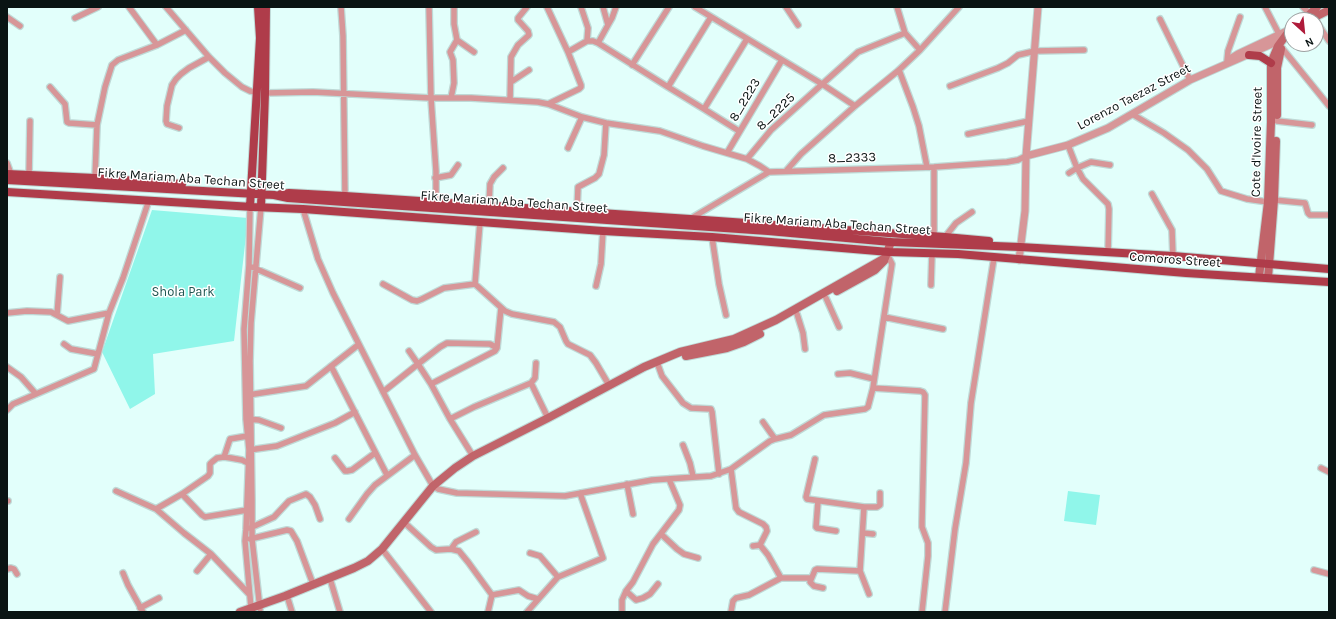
<!DOCTYPE html>
<style>
body{margin:0}
#map{position:relative;width:1336px;height:619px;overflow:hidden;background:#e2fffb;font-family:Karla,sans-serif}
canvas{display:block}
.frame{position:absolute;inset:0;border:8px solid #0a1413;pointer-events:none}
.north{position:absolute;left:1284px;top:12px;width:40px;height:40px;box-sizing:border-box;background:#fff;border:1px solid #9da1a1;border-radius:50%;rotate:153deg;font-size:11px;font-weight:700;line-height:16px;text-align:center;color:#0a1413}
.north::after{content:'';display:block;margin:auto;width:14px;height:18px;background:#af1b3a;clip-path:polygon(50% 0,100% 100%,50% 72%,0 100%)}
</style>
<div id="map">
<canvas width="1336" height="619"></canvas>
<div class="frame"></div>
<div class="north">N</div>
</div>
<script>
const g = document.querySelector('canvas').getContext('2d');
g.lineJoin = 'round';
function fill(path, color) { g.fillStyle = color; g.fill(path, 'evenodd'); }
const shape = rows => new Path2D(rows.map(r => 'M' + r).join(''));
function stroke(path, color, width, dash) { g.strokeStyle = color; g.lineWidth = width; g.lineCap = dash ? 'butt' : 'round'; g.setLineDash(dash || []); g.stroke(path); }
function label(font, color, halo, rows, align = 'center') {
  g.font = font + ' Karla,sans-serif'; g.lineWidth = 3; g.setLineDash([]); g.textBaseline = 'middle'; g.strokeStyle = halo; g.fillStyle = color; for (const [text, x, y, turn = 0] of rows) {
    g.save(); g.translate(x, y); g.rotate((+turn || 0) * Math.PI / 180); g.textAlign = isNaN(turn) ? turn : align; if (halo) g.strokeText(text, 0, 0); g.fillText(text, 0, 0); g.restore();
  }
}
fill(shape([
 [152,210,248,218,234,341,153,354,155,394,130,409,102,352],
 [1068,491,1100,495,1096,525,1064,521]
]), '#90f6ea');
const minor = shape([
 [129,7,157,45],
 [166,7,209,57,225,73,242,87,250,91,256,92],
 [341,7,343,36,345,196],
 [429,7,431,98,471,98,538,102,548,104,582,117,606,123,660,131,703,146,747,159,760,166,769,172],
 [547,7,568,52,581,85,581,87,579,89,548,104],
 [581,7,588,28,587,41],
 [603,7,608,25,598,43,668,87],
 [695,7,822,84,855,106],
 [786,7,798,25],
 [897,7,905,33],
 [1265,7,1279,34],
 [1303,7,1310,14],
 [7,17,20,26],
 [711,17,668,87,704,109,747,39],
 [75,18,98,7],
 [1160,19,1190,80],
 [1316,21,1329,41],
 [608,25,612,18,616,7],
 [457,40,474,52],
 [1282,48,1329,106],
 [568,52,587,41,593,41,598,43],
 [1227,61,1228,51,1240,17],
 [632,65,669,7],
 [899,70,913,107,919,126,927,167],
 [511,82,529,70],
 [950,86,998,68,1008,63,1018,55,1035,51,1084,50],
 [50,87,65,104,67,122,69,123,97,125],
 [265,93,313,92,431,98,436,171,436,202],
 [451,98,454,83,453,60,450,52,457,40,454,24,454,7],
 [510,100,511,57,518,45,529,35,528,31,518,20,518,18,527,7],
 [704,109,739,131],
 [1132,114,1164,133,1188,150,1207,169,1221,191,1247,199,1268,202],
 [1277,121,1312,125],
 [179,128,167,124,166,121,167,106,172,85,176,79,181,74,189,68,209,57],
 [968,134,1029,121],
 [1068,145,1077,168,1083,179,1108,204,1109,209,1108,253],
 [568,148,582,117],
 [727,153,782,60],
 [747,159,771,130,858,52,905,33,920,50],
 [7,163,11,174],
 [786,171,801,154,855,106,899,70,920,50,959,7],
 [1069,173,1077,168,1091,162,1110,165],
 [29,175,30,121],
 [95,178,97,125,105,87,112,65,118,60,157,45,186,30],
 [435,178,451,175,458,165],
 [1152,194,1172,230,1173,256],
 [1274,200,1305,203,1308,213,1310,215,1329,215],
 [489,205,490,184,494,177,503,168],
 [303,209,318,259,333,293,415,455,433,486,438,489,457,493,565,496,652,480,711,476,731,469,770,441,775,439,791,435,824,415,865,409,868,407,873,388,892,264,888,256],
 [577,212,578,187,595,178,599,174,604,155,606,123],
 [690,219,769,172,934,167,1007,162,1018,160,1026,156],
 [480,222,475,284,505,311,512,314,554,322,560,327,566,341,568,344,590,355,596,363,609,385],
 [712,237,719,284,726,315],
 [934,237,934,167],
 [945,237,956,223,972,212],
 [252,267,300,288],
 [383,284,412,300,417,301,422,299,444,288,475,284],
 [931,285,932,254],
 [596,286,601,264,603,231],
 [826,298,839,327],
 [7,313,27,311,51,312,68,321,109,313],
 [797,314,803,333,805,349],
 [57,315,60,277],
 [884,317,943,329],
 [64,344,71,349,98,354],
 [409,351,418,364,440,347,447,343,490,344,497,348],
 [658,365,662,376,683,403,691,408,711,409,712,412,719,474],
 [331,366,387,475],
 [7,367,21,377,36,394],
 [838,374,850,373,874,379],
 [531,383,535,378,536,363],
 [431,384,495,351,497,348,501,308],
 [873,388,920,391,923,392,925,395,922,522,922,527,928,543,928,556,922,612],
 [383,392,418,364,431,384,450,419,473,456],
 [248,395,306,386,358,345],
 [7,410,13,404,94,369,109,313,123,278,149,200],
 [249,419,259,420,281,428],
 [450,419,474,407,531,383,548,418],
 [763,422,775,439],
 [683,445,690,463,693,476],
 [249,450,277,446,335,423,355,412],
 [224,457,230,439,247,436],
 [335,458,345,471,347,471,352,470,375,453],
 [815,459,806,497,807,499,864,507,877,507,880,505,880,493],
 [1321,468,1329,472],
 [731,469,736,508,739,512,763,524,766,527,767,531,760,545],
 [627,484,633,514],
 [116,491,156,509,182,494,208,476,210,473,210,464,212,462,217,458,224,457,231,458,242,460,248,463],
 [182,494,202,515,205,517,247,510],
 [7,501,8,501],
 [818,501,816,527,817,528,836,531],
 [864,507,860,571,869,594],
 [156,509,184,533,211,554,249,594],
 [349,519,367,494,375,485,415,455],
 [407,525,431,547,436,550,451,549,459,551,468,562,492,595],
 [250,528,274,517,289,501,306,494,310,497,315,505,320,519],
 [863,533,873,534],
 [661,534,677,549,684,554,698,558],
 [250,539,287,530,291,531,297,541,313,584],
 [753,546,760,545,768,555,781,578],
 [382,549,431,612],
 [451,549,456,542,476,532],
 [530,553,540,556,558,577],
 [7,569,11,568,14,569,17,574],
 [1314,570,1329,574],
 [197,571,211,554],
 [123,573,128,585,143,612],
 [331,582,340,612],
 [823,588,814,586,810,582,815,570,817,569,860,571],
 [626,591,636,600,643,598,650,594,658,584],
 [492,595,519,590,528,596,538,599],
 [288,599,292,612],
 [140,608,159,598],
 [260,609,252,539,252,500,250,361,251,323,261,207],
 [250,612,251,608,245,541,246,530,249,450,246,419,244,329,249,265,250,207],
 [488,612,492,595],
 [527,612,558,577,603,558,580,493],
 [622,612,622,600,626,591,633,582,653,544,679,510,680,505,669,479],
 [731,612,733,601,736,598,749,595,781,578,811,578],
 [945,612,955,529,966,463,971,403,994,258]
]);
const tertiary = shape([
 [1230,59,1238,54,1289,30],
 [1026,156,1068,145,1108,128,1132,114,1190,80,1281,40],
 [1019,260,1025,211,1026,156,1038,7]
]);
const secondary = shape([
 [1304,20,1317,7],
 [1309,20,1329,10],
 [1277,115,1277,68,1281,49],
 [1259,277,1268,202,1271,122,1271,63,1278,46,1292,27],
 [1268,278,1274,200,1276,141],
 [837,291,875,270,884,261],
 [686,356,727,348,744,342,760,334],
 [240,612,285,596,354,568,368,561,382,549,433,486,455,468,473,456,548,418,644,367,680,352,734,339,776,320,885,258,891,242]
]);
const primary = shape([
 [1249,55,1260,56,1271,63],
 [7,174,95,178,182,184],
 [7,180,274,195,288,198,344,202,768,231,891,242,1020,247,1173,256,1329,269],
 [7,192,253,207,303,209,603,231,712,237,889,252,958,254,1186,273,1329,282],
 [281,194,289,193,345,196,690,219,945,237,989,241],
 [250,207,260,38,258,7],
 [261,207,265,93,266,7]
]);
stroke(minor, '#bfd9d6', 8);
stroke(tertiary, '#bfd9d6', 9);
stroke(secondary, '#bfd9d6', 10);
stroke(primary, '#bfd9d6', 10);
stroke(minor, '#d79698', 5.5);
stroke(tertiary, '#d79698', 7);
stroke(secondary, '#c1646a', 8);
stroke(primary, '#af3c4a', 8);
label('13px', '#0a1413', '#fff', [
 ["Lorenzo Taezaz Street",1134,97,-28],
 ["8_2223",745,100,-59],
 ["8_2225",776,112,-44],
 ["Cote d'Ivoire Street",1257,142,-89],
 ["8_2333",852,158,-2],
 ["Fikre Mariam Aba Techan Street",191,179,4],
 ["Fikre Mariam Aba Techan Street",514,202,4],
 ["Fikre Mariam Aba Techan Street",837,224,4],
 ["Comoros Street",1175,260,4]
]);
label('13px', '#1f5651', '#fff', [
 ["Shola Park",183,292]
]);
</script>
